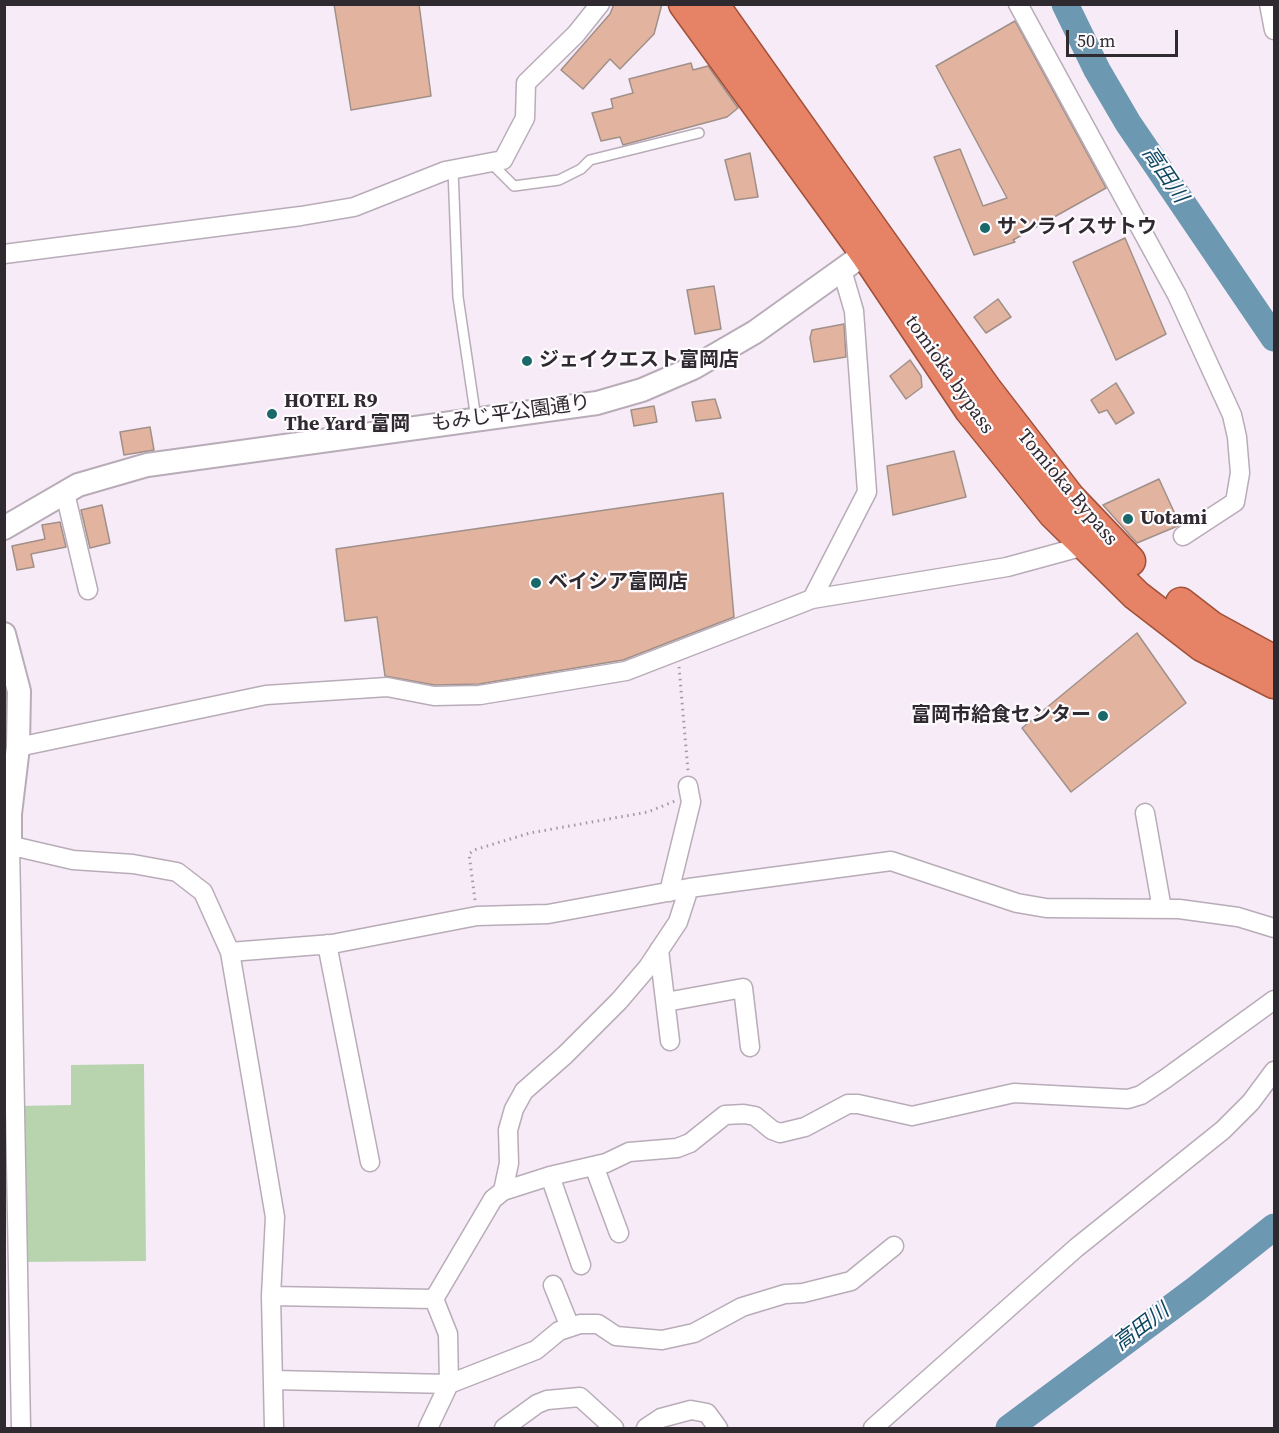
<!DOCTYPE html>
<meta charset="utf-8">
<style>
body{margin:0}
#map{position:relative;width:1279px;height:1433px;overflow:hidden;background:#f7ebf7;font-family:"Source Serif 4",serif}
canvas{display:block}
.frame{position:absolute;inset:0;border:6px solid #2f2a2f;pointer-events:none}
.scale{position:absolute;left:1066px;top:30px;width:112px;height:27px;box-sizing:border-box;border:3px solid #2f2a2f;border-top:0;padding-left:8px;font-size:18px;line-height:21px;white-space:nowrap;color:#2f2a2f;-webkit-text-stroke:4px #fefbfe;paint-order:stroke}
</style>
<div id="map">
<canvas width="1279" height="1433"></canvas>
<div class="frame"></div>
<div class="scale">50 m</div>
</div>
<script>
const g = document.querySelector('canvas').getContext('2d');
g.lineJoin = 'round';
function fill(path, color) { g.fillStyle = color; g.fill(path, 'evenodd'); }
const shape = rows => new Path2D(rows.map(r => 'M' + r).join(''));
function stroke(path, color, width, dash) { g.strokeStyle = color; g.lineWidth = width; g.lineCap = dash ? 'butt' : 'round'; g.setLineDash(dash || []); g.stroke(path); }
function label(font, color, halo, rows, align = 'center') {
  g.font = font + ' "Source Serif 4","Noto Sans JP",serif'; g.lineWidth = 4.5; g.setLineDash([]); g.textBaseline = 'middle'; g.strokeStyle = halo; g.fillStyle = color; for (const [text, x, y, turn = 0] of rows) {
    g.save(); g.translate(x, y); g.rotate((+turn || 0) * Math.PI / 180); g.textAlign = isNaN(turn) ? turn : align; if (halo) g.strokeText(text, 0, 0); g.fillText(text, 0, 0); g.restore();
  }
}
fill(shape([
 [144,1064,146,1261,17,1262,15,1106,71,1105,71,1065]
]), '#b7d4ae');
stroke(shape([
 [1065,4,1097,70,1128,123,1274,338],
 [1009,1428,1196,1289,1274,1227]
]), '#6c98b1', 27);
const building = shape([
 [334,4,419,4,431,96,351,110,334,4],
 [614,4,662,4,654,34,620,69,610,59,583,89,561,70,610,14,614,4],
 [1015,21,1106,188,1013,240,1015,242,974,255,934,157,960,149,983,206,1007,198,936,66,1015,21],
 [691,63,693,70,708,66,738,108,727,117,623,145,620,137,601,141,592,113,613,108,611,99,633,93,629,79,691,63],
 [750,153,758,197,735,200,725,160,750,153],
 [1125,238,1166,334,1116,360,1073,262,1125,238],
 [714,286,721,329,695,334,687,290,714,286],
 [998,299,1011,317,986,333,974,317,998,299],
 [844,324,846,357,814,362,810,338,812,330,844,324],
 [910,360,921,376,922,387,906,399,890,376,910,360],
 [1116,383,1134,413,1116,424,1107,410,1099,413,1091,400,1116,383],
 [715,399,721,418,696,421,692,402,715,399],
 [654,406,657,422,634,426,631,410,654,406],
 [150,427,154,450,124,455,120,432,150,427],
 [954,451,966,497,893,515,887,466,954,451],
 [1159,479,1180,525,1137,543,1103,505,1159,479],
 [723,493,734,617,623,660,479,684,435,685,385,676,377,617,345,621,336,549,723,493],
 [102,505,110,543,90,548,81,510,102,505],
 [60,522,66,547,31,554,34,567,17,570,12,546,45,539,42,525,60,522],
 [1137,633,1186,703,1071,792,1022,728,1137,633]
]);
fill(building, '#e2b49f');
stroke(building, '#a09089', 1.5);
const service = shape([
 [492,164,514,186,559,180,581,169,590,160,699,133],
 [453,170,458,297,476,419]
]);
const minor = shape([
 [1018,4,1177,295,1232,415,1237,437,1240,473,1235,502,1183,536],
 [1269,4,1274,30],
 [4,254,301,216,354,207,445,171,503,160,525,118,526,83,576,34,600,4],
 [65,493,88,590],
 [812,599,867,492,854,311,842,270],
 [18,747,266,695,387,687,434,696,480,695,626,671,812,599,1007,567,1084,546],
 [1145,813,1162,909],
 [4,844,73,860,133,864,177,872,203,892,230,952,275,1217,271,1296,274,1428],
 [10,845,21,1428],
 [669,892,691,802,688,786],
 [327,944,370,1162],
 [659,950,670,1041],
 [230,952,332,944,477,916,548,914,689,888,891,861,1017,903,1046,908,1179,909,1238,917,1274,928],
 [666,1002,743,988,750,1047],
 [594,1166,619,1233],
 [550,1176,581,1265],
 [503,1191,509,1163,508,1130,514,1109,524,1091,565,1055,619,1001,648,967,678,922,689,888],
 [553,1285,570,1327],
 [271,1296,434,1299],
 [274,1380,449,1384,536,1350,559,1331,580,1324,598,1324,616,1336,662,1340,694,1333,742,1307,785,1294,803,1293,851,1281,894,1246],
 [428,1428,449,1384,448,1334,434,1299,493,1199,503,1191,550,1176,606,1163,629,1152,677,1148,690,1143,725,1115,744,1114,755,1116,772,1130,780,1133,805,1127,848,1104,858,1104,912,1116,1014,1093,1128,1099,1141,1095,1165,1079,1274,1000],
 [504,1428,537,1404,547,1400,580,1397,614,1428],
 [646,1428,661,1418,691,1410,707,1413,718,1428],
 [873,1428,1076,1248,1223,1130,1251,1102,1274,1071]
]);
const tertiary = shape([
 [4,528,78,485,147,465,597,403,642,390,693,368,755,332,878,244],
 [4,634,19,691,18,747,10,814,10,845]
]);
const trunk = shape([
 [684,4,865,253,970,410,1053,513,1136,595,1202,646,1274,683],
 [713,4,986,389,1070,498,1130,561],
 [1181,603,1212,627,1267,657]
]);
stroke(service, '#b8acb8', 12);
stroke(minor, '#b8acb8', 21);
stroke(tertiary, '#b8acb8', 26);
stroke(trunk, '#a15039', 33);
stroke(shape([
 [679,667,688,771],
 [475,900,469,854,474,850,530,833,648,812,675,801]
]), '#a399a3', 3, [1.5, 4.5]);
stroke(service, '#fff', 9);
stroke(minor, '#fff', 18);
stroke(tertiary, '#fff', 22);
stroke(trunk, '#e68366', 30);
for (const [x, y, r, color] of [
 [985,228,6,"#1a686a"],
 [527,361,6,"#1a686a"],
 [272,414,6,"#1a686a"],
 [1128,519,6,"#1a686a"],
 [536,583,6,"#1a686a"],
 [1103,716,6,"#1a686a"]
]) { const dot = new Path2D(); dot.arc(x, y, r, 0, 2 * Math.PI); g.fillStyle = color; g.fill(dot); stroke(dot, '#fefbfe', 2); }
label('bold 20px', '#2f2a2f', '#fefbfe', [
 ["サンライスサトウ",997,228],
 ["ジェイクエスト富岡店",539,361],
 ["HOTEL R9",284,402],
 ["The Yard 富岡",284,425],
 ["Uotami",1140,519],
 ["ベイシア富岡店",548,583],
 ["富岡市給食センター",1091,716,"right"]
], 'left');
label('20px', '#2f2a2f', '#fefbfe', [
 ["tomioka bypass",949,375,55],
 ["もみじ平公園通り",511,414,-8],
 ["Tomioka Bypass",1067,488,50]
]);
label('italic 21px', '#0c4762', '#fefbfe', [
 ["高田川",1164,175,56],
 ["高田川",1142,1328,-37]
]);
</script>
